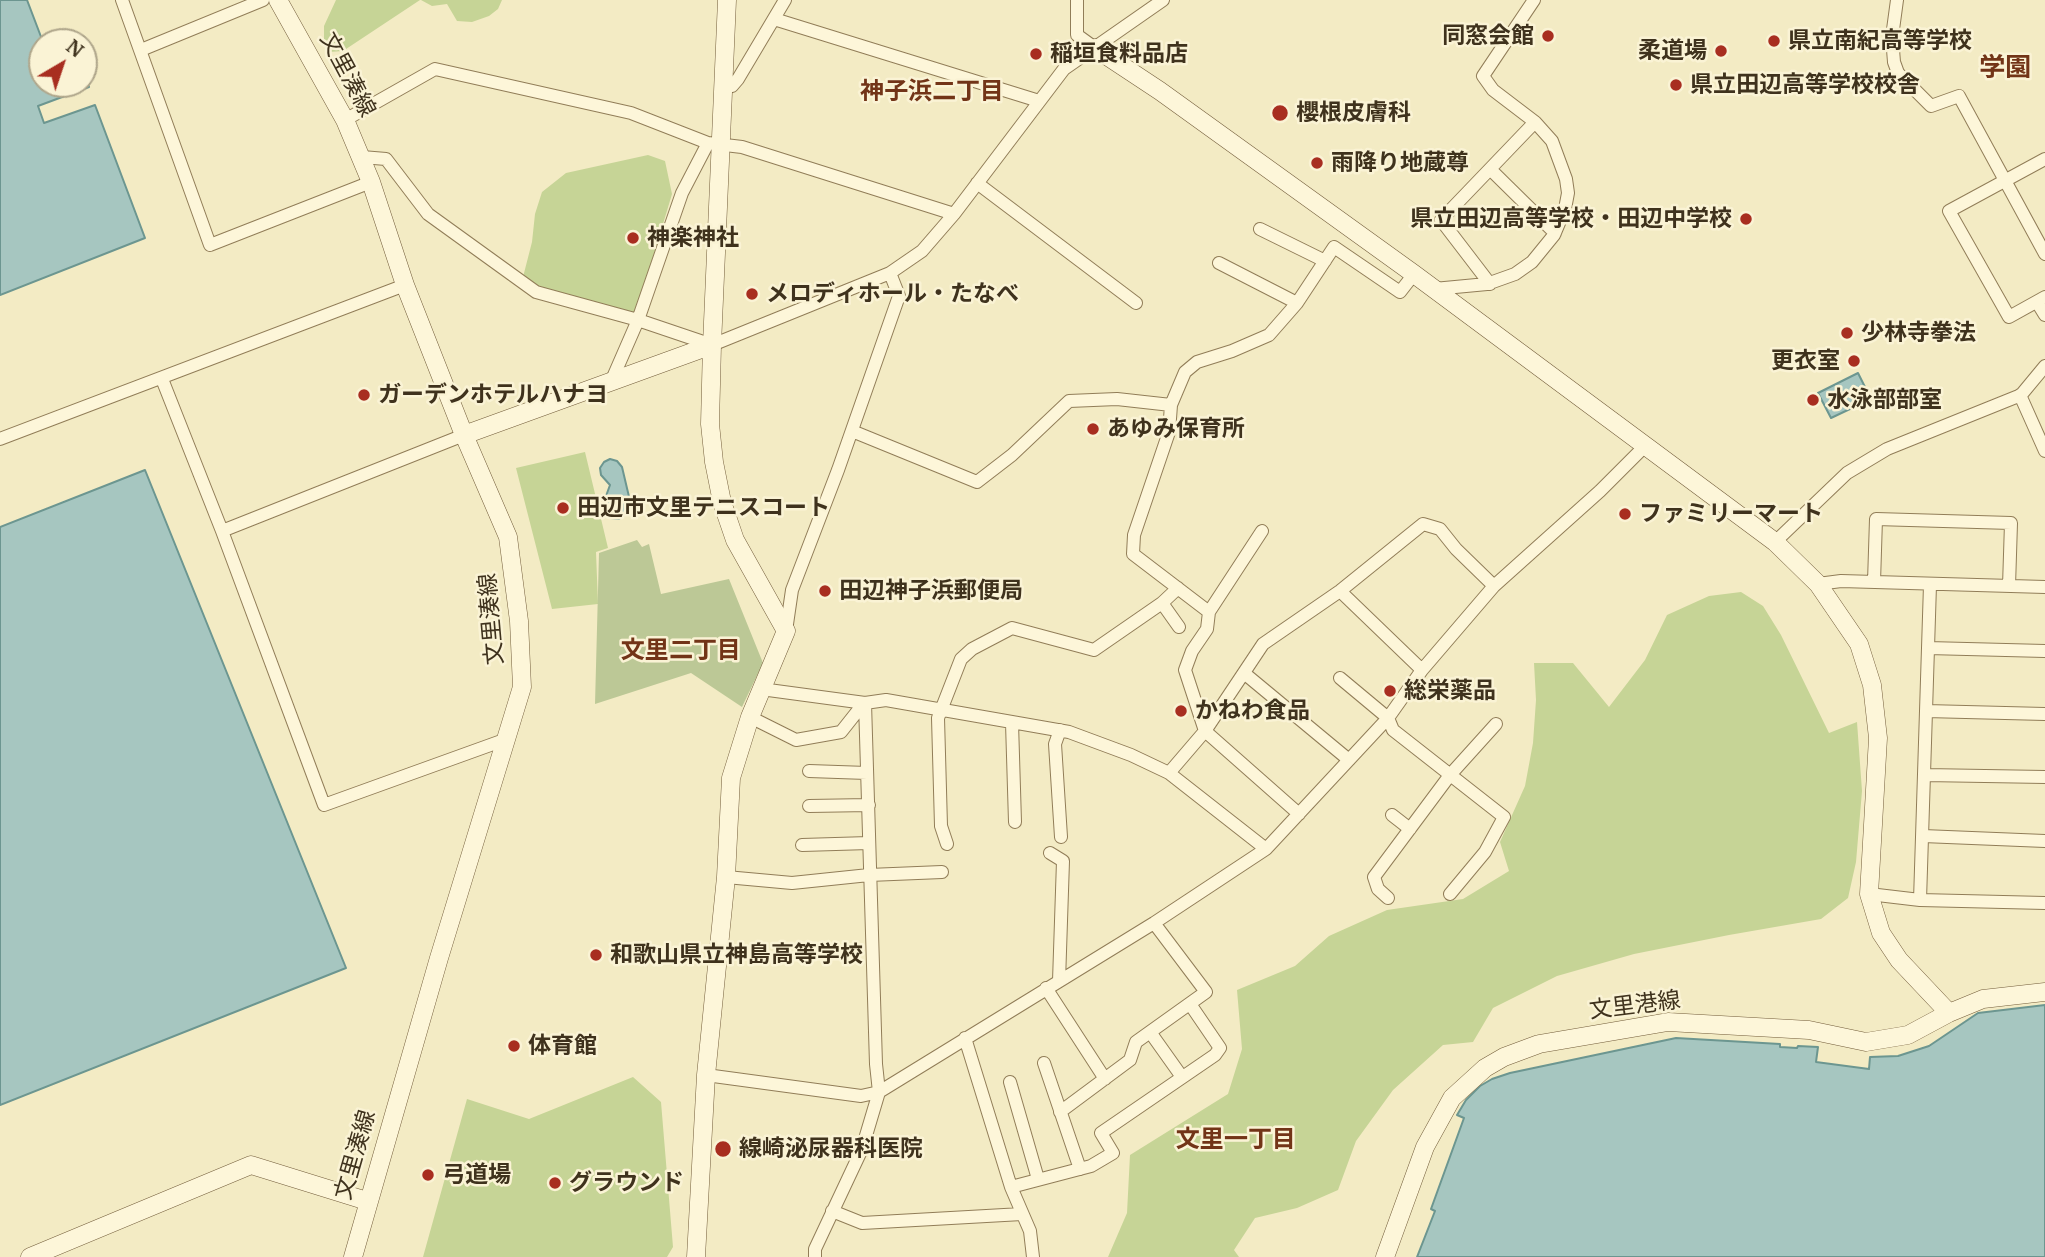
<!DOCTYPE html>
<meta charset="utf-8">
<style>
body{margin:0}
#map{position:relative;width:2045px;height:1257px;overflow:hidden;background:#f3ebc4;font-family:Merriweather,serif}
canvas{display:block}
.north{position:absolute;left:28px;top:28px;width:70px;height:70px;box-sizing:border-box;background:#faf3d5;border:2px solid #afa68b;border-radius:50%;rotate:39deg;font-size:19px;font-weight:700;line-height:28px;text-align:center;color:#3f321d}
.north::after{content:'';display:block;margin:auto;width:24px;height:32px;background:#a82e20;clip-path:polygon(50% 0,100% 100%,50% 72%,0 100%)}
</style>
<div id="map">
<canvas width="2045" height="1257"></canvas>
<div class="north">N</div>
</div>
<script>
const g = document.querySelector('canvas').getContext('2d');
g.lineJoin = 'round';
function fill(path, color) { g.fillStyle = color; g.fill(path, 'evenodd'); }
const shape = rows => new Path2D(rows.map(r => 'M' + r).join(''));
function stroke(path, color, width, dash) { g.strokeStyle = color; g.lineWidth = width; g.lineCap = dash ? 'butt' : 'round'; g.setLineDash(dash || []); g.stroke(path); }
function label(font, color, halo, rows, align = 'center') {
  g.font = font + ' Merriweather,"Noto Sans JP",serif'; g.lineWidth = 5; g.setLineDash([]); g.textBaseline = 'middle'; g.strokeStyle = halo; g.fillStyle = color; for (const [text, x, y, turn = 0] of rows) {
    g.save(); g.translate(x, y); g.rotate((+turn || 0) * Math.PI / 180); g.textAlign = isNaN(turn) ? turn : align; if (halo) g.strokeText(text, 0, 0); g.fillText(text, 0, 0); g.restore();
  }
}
fill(shape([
 [336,0,420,0,343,51,329,52,324,40,324,26],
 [421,0,502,0,498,9,489,16,472,22,457,21,447,4,432,6],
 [648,155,665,161,672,194,636,314,543,289,523,277,532,242,535,214,542,192,566,173],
 [585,452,608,548,596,552,598,604,552,609,516,468],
 [1741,592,1763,606,1781,635,1829,733,1857,722,1862,791,1856,862,1848,898,1821,919,1729,935,1634,954,1557,976,1493,1008,1473,1042,1443,1045,1393,1090,1356,1141,1338,1190,1297,1208,1255,1218,1234,1250,1239,1257,1108,1257,1127,1213,1130,1155,1228,1094,1242,1049,1237,990,1295,966,1329,936,1387,910,1463,899,1509,871,1500,842,1525,786,1533,743,1536,700,1534,663,1573,663,1609,707,1645,660,1667,615,1709,596],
 [633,1077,661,1102,673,1247,667,1257,423,1257,467,1099,529,1119]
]), '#c6d496');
fill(shape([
 [637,540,642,547,649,544,661,594,729,579,763,663,742,707,691,673,595,704,599,553]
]), '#bcc896');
const water = shape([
 [0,0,27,0,43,42,42,84,84,84,84,75,89,87,38,106,44,123,95,105,145,238,0,295,0,0],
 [1858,373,1871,399,1831,418,1818,393,1858,373],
 [610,459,617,461,622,467,630,501,629,510,619,519,610,518,602,507,610,485,601,475,600,468,604,462,610,459],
 [145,470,346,968,0,1105,0,527,145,470],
 [2045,1005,2045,1257,1417,1257,1435,1211,1431,1209,1464,1118,1457,1115,1466,1100,1480,1086,1492,1079,1510,1073,1676,1038,1780,1044,1780,1047,1797,1048,1798,1046,1818,1047,1816,1062,1869,1069,1870,1057,1898,1056,1929,1046,1978,1013,2045,1005]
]);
fill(water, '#a6c6c0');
stroke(water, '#6c9690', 2);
const street = shape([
 [122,0,210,245,371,182],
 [1077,0,1077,35,1095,48],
 [1897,0,1892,37,1894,62,1898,73,1931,106,1959,96,2045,254],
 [774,19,1039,101],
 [141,50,263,0],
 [724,88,732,86,738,79,785,0],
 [345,120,435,69,631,113,708,143,742,147,954,214],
 [362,157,386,159,428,214,536,292,638,320,712,345,890,273],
 [2045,159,1949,211,2009,317,2045,297],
 [1490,169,1555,233],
 [977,183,1136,303],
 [1260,229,1325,261],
 [1219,263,1297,303],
 [1490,284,1441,220,1535,122],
 [1434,289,1487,284,1515,274,1532,262,1554,235,1565,209,1568,193,1566,179,1552,141,1535,122,1493,90,1483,76,1534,0],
 [2037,302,2045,315],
 [162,379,222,531,324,805,507,739],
 [611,382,638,320,682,193,708,143],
 [2020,395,2045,451],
 [852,431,977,482,1012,455,1069,401,1117,399,1171,405],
 [0,439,405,285],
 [222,531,464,435],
 [1775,542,1847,473,1887,449,2021,395,2045,366],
 [1874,582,1876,519,2011,523,2009,586],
 [1818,584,1841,581,2045,587],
 [1340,591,1422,670],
 [1162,603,1179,627],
 [1209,612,1262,531],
 [786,631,792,590,838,470,899,296,890,273,922,251,954,214,1064,69,1163,0],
 [1928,648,2045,651],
 [1244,673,1349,760],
 [1340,678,1388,718,1393,730,1504,817,1485,852,1450,894],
 [761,689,865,703,886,700,1069,732,1131,755,1169,773,1266,849],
 [1926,711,2045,714],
 [750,717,796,740,841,732,864,703],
 [1012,723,1015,822],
 [1060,730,1055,744,1061,837],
 [809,771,867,773],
 [1169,773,1205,731,1263,644,1340,591,1423,524,1440,529,1456,549,1494,586],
 [1925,775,2045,777],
 [809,806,869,805],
 [1299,814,1205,731,1185,670,1192,651,1207,629,1209,612,1133,554,1134,535,1169,432,1171,405,1185,372,1197,362,1232,351,1269,335,1297,303,1334,247,1400,292,1414,274],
 [1392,815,1410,829],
 [1923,836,2045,841],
 [947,844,941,826,938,718,961,659,972,649,1012,628,1094,650,1162,603,1178,588],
 [802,845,869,843],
 [1050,853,1063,861,1059,981],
 [726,877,792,883,869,875,942,872],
 [1869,894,1920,900,2045,903],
 [1388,898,1378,889,1374,877,1450,775,1496,724],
 [1920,900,1930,585],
 [1046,988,1105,1079],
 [1150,1032,1182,1077],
 [965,1038,1011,1187,1030,1231,1033,1257],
 [1044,1063,1080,1169],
 [706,1075,861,1096,879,1092,1154,923,1266,849,1388,718,1422,670,1494,586,1600,491,1645,446],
 [1010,1082,1038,1179],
 [1060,1112,1130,1060,1136,1042,1206,992,1154,923],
 [1011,1187,1091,1166,1113,1153,1101,1133,1215,1055,1220,1048,1190,1004],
 [832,1211,862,1223,1022,1214],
 [815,1257,815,1249,862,1149,879,1092,876,1064,865,703]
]);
const secondary = shape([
 [278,0,345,120,371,182,405,285,464,435,508,537,519,621,522,687,439,958,353,1257],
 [1095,48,1160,91,1414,274,1775,542,1818,584,1859,644,1872,685,1878,738,1869,894,1881,933,1899,960,1949,1013],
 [464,435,712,345],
 [30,1257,251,1165,367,1201],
 [696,1257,706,1075,726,877,731,778,750,717,786,631,735,540,722,502,714,462,710,424,712,345,727,0],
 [1385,1257,1425,1147,1452,1098,1485,1068,1504,1057,1539,1044,1668,1022,1809,1030,1866,1042,1908,1035,1949,1013,1983,999,2045,992]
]);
stroke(street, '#917d58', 14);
stroke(secondary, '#735d3b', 19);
stroke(street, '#fdf6d9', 12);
stroke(secondary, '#fdf6d9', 18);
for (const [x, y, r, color] of [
 [1548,36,7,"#a82e20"],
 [1774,41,7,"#a82e20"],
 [1721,51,7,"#a82e20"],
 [1036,54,7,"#a82e20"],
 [1676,85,7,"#a82e20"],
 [1280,113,9,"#a82e20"],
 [1317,163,7,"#a82e20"],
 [1746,219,7,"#a82e20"],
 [633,238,7,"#a82e20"],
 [752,294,7,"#a82e20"],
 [1847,333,7,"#a82e20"],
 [1854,361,7,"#a82e20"],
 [364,395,7,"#a82e20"],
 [1813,400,7,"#a82e20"],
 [1093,429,7,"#a82e20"],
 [563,508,7,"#a82e20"],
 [1625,514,7,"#a82e20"],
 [825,591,7,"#a82e20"],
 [1390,691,7,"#a82e20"],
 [1181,711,7,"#a82e20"],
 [596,955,7,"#a82e20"],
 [514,1046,7,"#a82e20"],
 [723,1149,9,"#a82e20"],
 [428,1175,7,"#a82e20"],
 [555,1183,7,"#a82e20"]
]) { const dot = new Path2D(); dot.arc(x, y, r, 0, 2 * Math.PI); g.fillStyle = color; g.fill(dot); stroke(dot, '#faf3d5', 2.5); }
label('bold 23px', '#3f321d', '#faf3d5', [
 ["同窓会館",1534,36,"right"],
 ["県立南紀高等学校",1788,41],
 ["柔道場",1707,51,"right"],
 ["稲垣食料品店",1050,54],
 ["県立田辺高等学校校舎",1690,85],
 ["櫻根皮膚科",1296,113],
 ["雨降り地蔵尊",1331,163],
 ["県立田辺高等学校・田辺中学校",1732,219,"right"],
 ["神楽神社",647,238],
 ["メロディホール・たなべ",766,294],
 ["少林寺拳法",1861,333],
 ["更衣室",1840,361,"right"],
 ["ガーデンホテルハナヨ",378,395],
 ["水泳部部室",1827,400],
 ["あゆみ保育所",1107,429],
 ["田辺市文里テニスコート",577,508],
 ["ファミリーマート",1639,514],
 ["田辺神子浜郵便局",839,591],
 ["総栄薬品",1404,691],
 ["かねわ食品",1195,711],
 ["和歌山県立神島高等学校",610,955],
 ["体育館",528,1046],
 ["線崎泌尿器科医院",739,1149],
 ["弓道場",442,1175],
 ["グラウンド",569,1183]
], 'left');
label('23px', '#3f321d', '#faf3d5', [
 ["文里湊線",347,75,62],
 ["文里湊線",492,619,-95],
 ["文里港線",1635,1006,-7],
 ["文里湊線",356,1155,-74]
]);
label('bold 24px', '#723417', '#faf3d5', [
 ["神子浜二丁目",932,92],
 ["文里二丁目",681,651],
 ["文里一丁目",1236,1140]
]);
label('bold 26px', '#723417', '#faf3d5', [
 ["学園",2005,69]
]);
</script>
